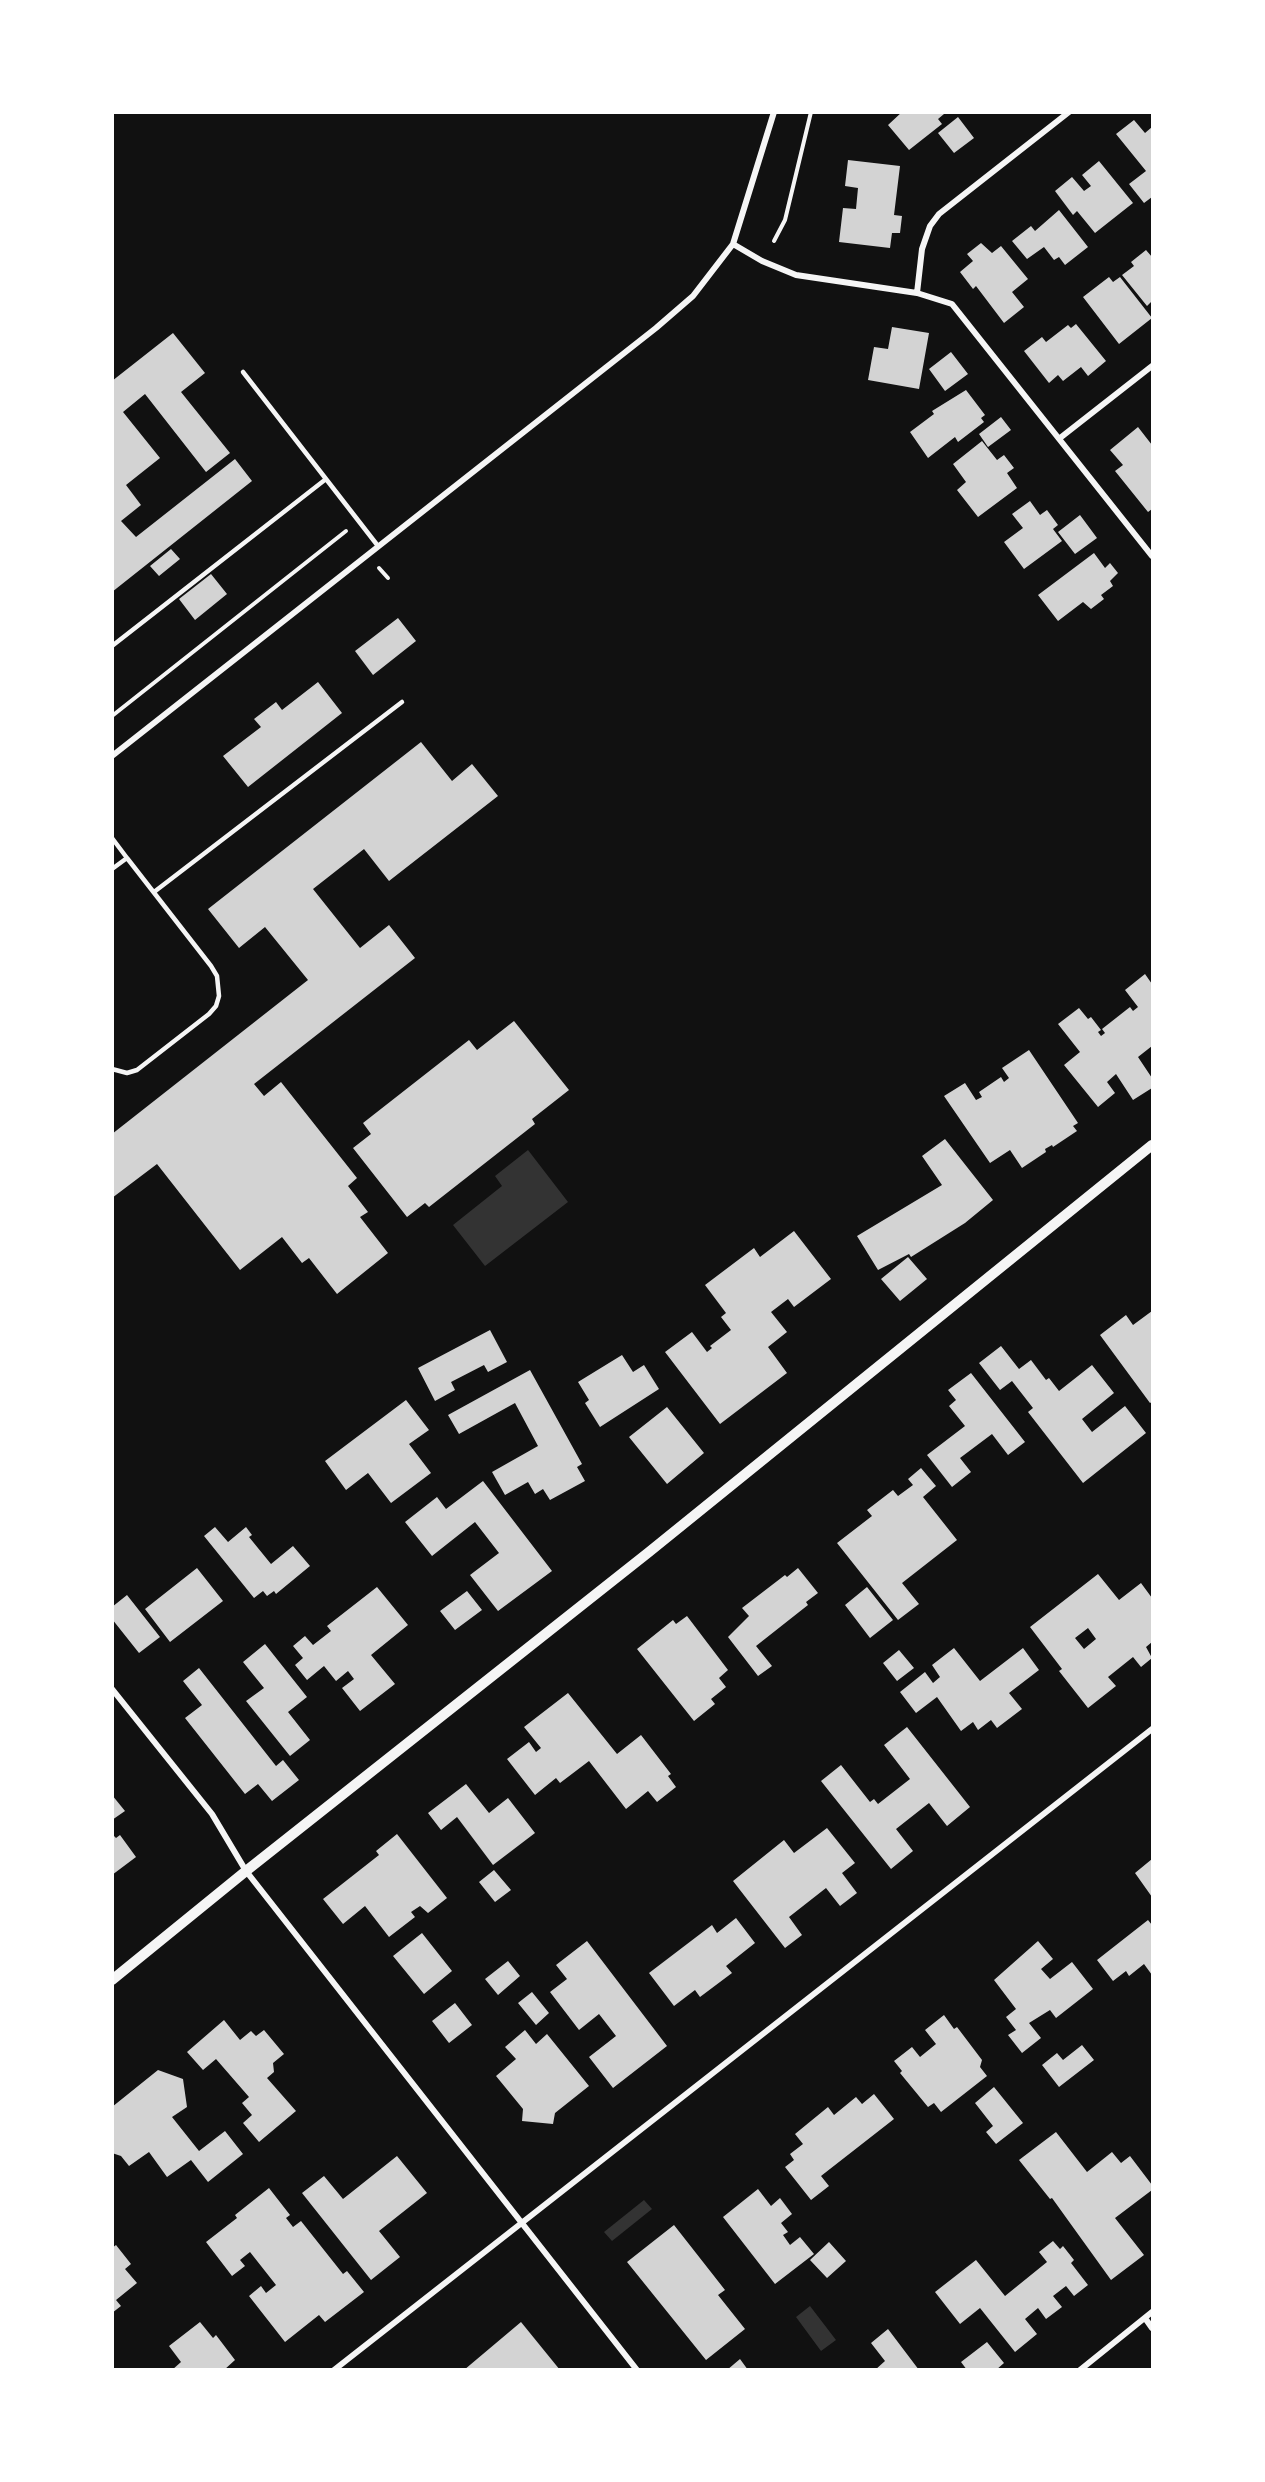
<!DOCTYPE html>
<style>
body{margin:0}
#map{position:relative;width:1265px;height:2482px;overflow:hidden;background:#111;font-family:"Playfair Display",serif}
canvas{display:block}
.frame{position:absolute;inset:0;border:114px solid #fff;pointer-events:none}
</style>
<div id="map">
<canvas width="1265" height="2482"></canvas>
<div class="frame"></div>
</div>
<script>
const g = document.querySelector('canvas').getContext('2d');
g.lineJoin = 'round';
function fill(path, color) { g.fillStyle = color; g.fill(path, 'evenodd'); }
const shape = rows => new Path2D(rows.map(r => 'M' + r).join(''));
function stroke(path, color, width, dash) { g.strokeStyle = color; g.lineWidth = width; g.lineCap = dash ? 'butt' : 'round'; g.setLineDash(dash || []); g.stroke(path); }
fill(shape([
 [528,1150,568,1202,485,1266,453,1225,502,1186,495,1176],
 [644,2200,652,2209,612,2241,604,2232],
 [810,2306,836,2340,821,2351,796,2317]
]), '#333');
fill(shape([
 [902,112,943,112,944,114,938,119,942,124,909,150,888,125],
 [958,117,974,138,954,153,938,133],
 [1134,120,1145,133,1152,127,1152,197,1144,203,1129,184,1146,171,1116,134],
 [848,160,900,166,894,215,902,216,900,233,892,233,890,248,839,242,843,208,856,209,858,188,845,186],
 [1099,161,1133,203,1095,233,1077,211,1073,215,1055,191,1072,177,1084,191,1091,186,1082,175],
 [1059,210,1088,247,1065,265,1059,257,1054,260,1044,247,1027,259,1012,241,1031,226,1035,231],
 [981,243,992,253,1001,246,1028,279,1012,292,1024,307,1004,323,976,286,973,289,960,272,973,261,967,254],
 [1146,250,1152,257,1152,301,1147,306,1122,275,1134,266,1131,262],
 [1109,277,1113,282,1120,277,1152,318,1119,344,1083,297],
 [1076,324,1106,361,1088,376,1081,367,1063,381,1058,375,1049,383,1024,351,1042,337,1046,342,1068,325,1071,328],
 [892,327,929,333,919,389,868,380,874,347,888,349],
 [173,333,205,373,181,392,230,453,206,472,145,394,123,412,160,458,126,485,141,505,121,521,136,537,235,459,252,481,112,592,112,381],
 [951,352,968,374,945,391,929,369],
 [966,390,985,415,981,418,984,422,958,442,955,437,928,458,910,432,934,414,932,411],
 [1001,417,1011,430,988,447,979,434],
 [1138,427,1152,445,1152,509,1148,512,1115,471,1123,465,1110,450],
 [982,441,997,460,1004,455,1014,468,1007,473,1017,488,978,517,957,490,966,482,953,464],
 [1030,501,1040,515,1047,510,1058,525,1053,529,1062,541,1024,569,1004,542,1023,528,1012,514],
 [1080,515,1097,538,1075,554,1058,532],
 [171,549,180,559,159,576,150,566],
 [1094,553,1105,568,1110,563,1118,573,1110,581,1113,586,1101,595,1104,599,1091,609,1083,602,1058,621,1038,595],
 [211,574,227,594,195,620,179,599],
 [398,618,416,641,373,675,355,651],
 [318,682,342,713,248,787,223,756,261,727,254,719,276,702,282,710],
 [421,742,452,781,472,764,498,796,389,881,364,849,313,889,360,948,389,925,415,958,254,1084,264,1096,281,1082,357,1178,348,1186,368,1212,360,1217,388,1253,337,1294,309,1258,302,1263,282,1237,240,1270,157,1164,112,1198,112,1134,308,980,265,927,239,948,208,909],
 [1145,974,1152,984,1152,1046,1138,1057,1152,1078,1152,1088,1133,1100,1116,1074,1107,1082,1115,1093,1098,1107,1064,1065,1080,1052,1058,1024,1079,1008,1088,1019,1091,1017,1101,1030,1098,1032,1101,1036,1105,1033,1102,1029,1130,1007,1133,1011,1138,1007,1125,990],
 [514,1021,569,1090,532,1119,535,1124,429,1207,425,1203,407,1217,353,1148,371,1134,363,1123,469,1040,477,1050],
 [1029,1050,1078,1123,1073,1126,1077,1131,1053,1147,1052,1145,1045,1149,1046,1152,1022,1168,1010,1150,990,1163,944,1096,965,1083,976,1100,982,1097,979,1092,1001,1077,1004,1082,1009,1078,1002,1068],
 [945,1139,993,1200,965,1223,911,1257,909,1254,878,1270,857,1236,942,1185,922,1156],
 [794,1231,831,1279,794,1307,788,1299,771,1312,787,1332,768,1347,787,1373,720,1424,665,1352,692,1332,707,1352,712,1348,710,1346,731,1330,721,1317,726,1313,705,1285,754,1248,760,1257],
 [908,1257,927,1279,900,1301,881,1279],
 [1152,1311,1152,1402,1150,1403,1100,1335,1126,1315,1133,1325],
 [490,1330,507,1362,488,1372,484,1365,451,1382,455,1390,435,1401,418,1368],
 [1001,1346,1019,1369,1031,1360,1046,1380,1049,1378,1059,1391,1092,1365,1114,1393,1082,1419,1092,1432,1125,1406,1146,1433,1083,1483,1028,1412,1033,1408,1012,1381,1000,1390,979,1363],
 [622,1355,633,1372,644,1365,659,1389,600,1427,585,1403,589,1400,578,1382],
 [530,1370,582,1464,577,1467,585,1481,550,1500,543,1489,535,1494,528,1482,505,1495,492,1472,538,1446,515,1403,459,1434,448,1415],
 [971,1373,1025,1442,1008,1455,992,1434,960,1458,971,1472,952,1487,927,1455,965,1426,949,1406,956,1400,948,1390],
 [406,1400,429,1430,409,1444,431,1473,391,1503,368,1473,346,1490,325,1461],
 [667,1407,704,1453,667,1484,629,1437],
 [921,1468,936,1486,923,1497,957,1540,902,1583,919,1604,898,1620,837,1543,872,1516,867,1510,893,1490,898,1496,913,1485,908,1479],
 [483,1481,552,1571,498,1611,470,1575,499,1553,475,1522,432,1556,405,1522,437,1497,446,1509],
 [215,1527,228,1542,246,1527,252,1535,249,1537,271,1564,293,1546,310,1566,276,1594,274,1591,267,1596,263,1591,254,1598,204,1536],
 [197,1568,223,1601,170,1642,145,1609],
 [798,1568,818,1593,806,1602,808,1605,756,1646,772,1666,758,1676,728,1637,749,1616,742,1608,785,1575,787,1577],
 [1098,1574,1119,1600,1141,1583,1152,1598,1152,1642,1146,1647,1152,1658,1141,1667,1133,1657,1108,1677,1116,1686,1088,1708,1059,1671,1062,1669,1030,1627],
 [1088,1628,1096,1639,1084,1649,1075,1638],
 [377,1587,408,1625,371,1655,395,1684,360,1711,342,1688,354,1679,348,1671,336,1681,324,1666,307,1680,295,1665,303,1658,293,1646,305,1636,313,1645,331,1631,327,1626],
 [867,1587,893,1620,870,1638,845,1605],
 [467,1591,482,1610,455,1630,440,1611],
 [127,1595,160,1637,139,1653,112,1619,112,1607],
 [687,1616,728,1670,719,1678,726,1687,711,1699,715,1704,694,1721,637,1649,673,1620,676,1624],
 [265,1644,307,1697,288,1712,310,1740,290,1756,246,1701,264,1688,243,1662],
 [954,1648,980,1681,1023,1648,1039,1670,1009,1693,1022,1709,997,1728,991,1720,978,1730,973,1722,961,1731,937,1697,916,1713,900,1692,925,1672,933,1683,940,1677,932,1665],
 [899,1650,914,1668,897,1681,883,1663],
 [199,1668,276,1766,283,1760,299,1780,272,1801,258,1784,245,1794,185,1718,202,1705,183,1681],
 [568,1693,617,1754,641,1735,671,1774,668,1776,676,1787,657,1802,648,1791,626,1809,589,1761,560,1783,556,1778,535,1795,507,1759,529,1742,536,1752,541,1748,524,1727],
 [907,1727,970,1807,947,1826,929,1803,896,1829,913,1851,891,1869,821,1781,841,1765,870,1802,874,1799,878,1804,910,1779,884,1745],
 [466,1784,489,1813,508,1798,535,1833,493,1865,457,1817,441,1830,428,1813],
 [112,1795,125,1811,112,1820],
 [827,1828,855,1863,842,1873,857,1893,840,1906,826,1888,789,1917,802,1935,785,1948,733,1881,784,1840,794,1853],
 [112,1834,116,1838,120,1835,136,1857,112,1875],
 [397,1834,447,1898,428,1913,420,1906,411,1912,415,1917,389,1937,365,1906,343,1924,323,1899,379,1855,376,1851],
 [1152,1859,1152,1897,1135,1873],
 [494,1870,511,1890,495,1902,479,1882],
 [736,1918,755,1943,726,1966,732,1973,700,1997,695,1990,674,2006,649,1973,712,1925,717,1933],
 [1148,1920,1152,1925,1152,1975,1144,1964,1129,1976,1126,1971,1113,1981,1097,1960],
 [422,1933,452,1971,424,1994,393,1956],
 [587,1941,667,2046,613,2088,589,2057,616,2036,599,2014,579,2030,550,1992,567,1979,556,1965],
 [1038,1941,1053,1959,1041,1969,1050,1979,1072,1962,1093,1989,1056,2018,1050,2010,1029,2023,1041,2038,1022,2053,1008,2035,1016,2030,1006,2017,1016,2009,994,1980],
 [508,1961,520,1976,498,1995,485,1979],
 [532,1992,549,2013,536,2025,518,2003],
 [455,2003,472,2025,449,2043,432,2021],
 [944,2015,954,2029,957,2027,982,2060,980,2067,987,2076,941,2112,934,2103,928,2107,900,2073,902,2071,894,2061,912,2047,920,2057,936,2044,925,2030],
 [224,2020,240,2040,251,2031,256,2036,264,2030,284,2054,273,2063,274,2072,267,2078,296,2111,259,2142,243,2123,252,2115,242,2103,249,2097,216,2059,203,2070,187,2052],
 [525,2030,536,2044,547,2034,589,2086,555,2113,553,2124,522,2121,523,2109,496,2076,516,2059,505,2047],
 [1082,2045,1094,2060,1059,2087,1042,2065,1057,2053,1063,2060],
 [158,2070,183,2079,187,2107,172,2117,199,2151,225,2131,243,2154,208,2182,191,2160,167,2177,149,2152,129,2166,121,2156,112,2153,112,2107],
 [994,2087,1023,2123,996,2144,986,2132,993,2126,975,2103],
 [874,2094,894,2119,821,2176,829,2186,811,2200,785,2167,794,2160,790,2154,803,2144,795,2134,828,2107,834,2115,856,2097,862,2104],
 [1056,2132,1087,2172,1112,2152,1121,2163,1130,2156,1152,2185,1152,2190,1115,2218,1144,2255,1111,2280,1052,2198,1050,2199,1019,2160],
 [397,2156,427,2193,379,2231,400,2257,371,2280,302,2193,324,2176,343,2199],
 [269,2188,290,2215,286,2218,293,2227,301,2221,343,2274,347,2271,364,2292,325,2322,319,2315,285,2342,249,2296,261,2286,266,2293,276,2285,250,2252,240,2260,245,2266,232,2276,206,2242,237,2218,235,2215],
 [758,2189,771,2206,780,2198,792,2214,781,2223,788,2232,783,2235,790,2245,800,2237,814,2254,775,2284,723,2217],
 [674,2225,725,2290,718,2295,745,2329,706,2360,627,2262],
 [1053,2241,1060,2249,1063,2246,1074,2260,1071,2263,1088,2285,1074,2296,1066,2286,1053,2296,1062,2307,1046,2319,1038,2308,1025,2319,1037,2334,1015,2352,980,2308,960,2324,935,2292,976,2260,1005,2296,1047,2262,1039,2252],
 [829,2242,846,2261,827,2278,810,2260],
 [116,2245,131,2264,125,2269,137,2283,116,2300,121,2306,112,2313,112,2248],
 [200,2322,213,2338,216,2335,235,2360,224,2370,172,2370,181,2362,169,2346],
 [521,2322,560,2370,464,2370],
 [888,2329,919,2370,875,2370,885,2361,871,2343],
 [987,2342,1004,2363,996,2370,967,2370,961,2362],
 [740,2359,748,2370,727,2370]
]), '#d3d3d3');
stroke(shape([
 [774,241,785,220,811,112],
 [379,568,388,578],
 [112,716,346,531]
]), '#f5f5f5', 4);
stroke(shape([
 [243,372,378,546],
 [112,646,326,479],
 [112,838,127,858],
 [112,869,127,858,211,966,217,976,219,996,216,1006,209,1014,137,1070,127,1073,112,1069],
 [154,892,402,702]
]), '#f5f5f5', 4.5);
stroke(shape([
 [733,244,762,261,796,275,917,293,952,304,1152,556],
 [917,293,922,249,930,226,939,214,1069,112],
 [1060,438,1152,366],
 [112,756,656,328,693,296,733,244,774,112],
 [112,1689,212,1814,246,1871,637,2370],
 [1145,2318,1152,2328],
 [334,2370,1152,1729],
 [1080,2370,1152,2312]
]), '#f5f5f5', 6);
stroke(shape([
 [112,1980,246,1871,649,1552,1152,1145]
]), '#f5f5f5', 10);
</script>
